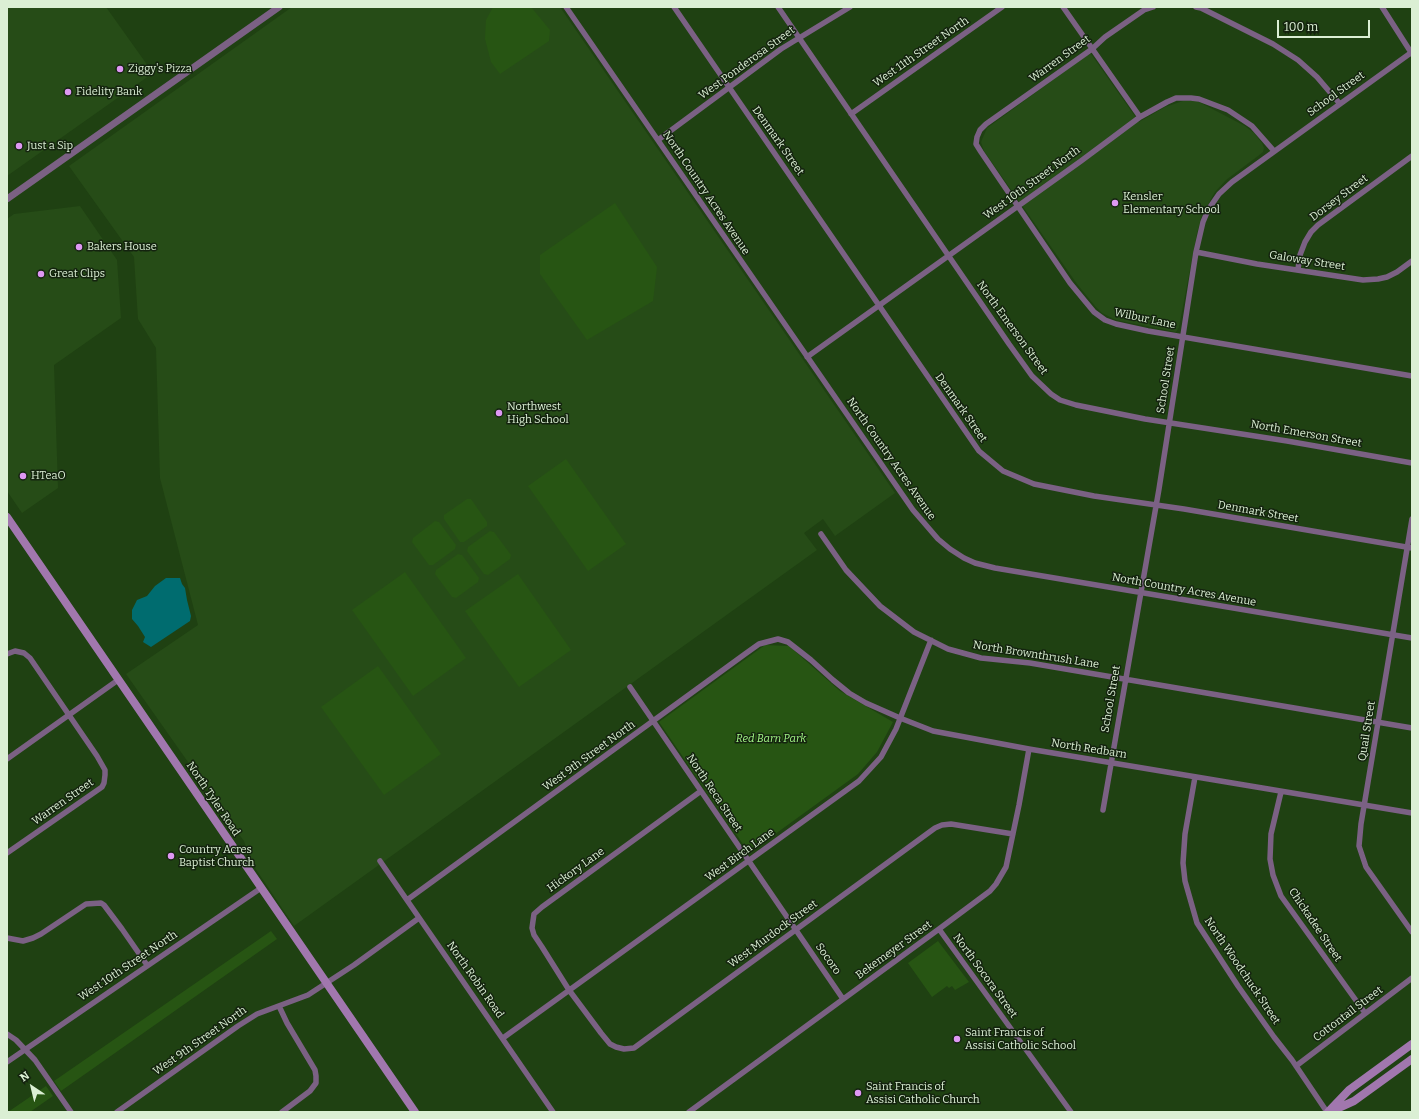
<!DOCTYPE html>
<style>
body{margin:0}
#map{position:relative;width:1419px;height:1119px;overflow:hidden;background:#1f4112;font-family:Bitter,serif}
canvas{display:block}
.frame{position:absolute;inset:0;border:8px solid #dbefd4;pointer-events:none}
.north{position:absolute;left:12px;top:1067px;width:40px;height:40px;-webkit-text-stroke:3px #14230f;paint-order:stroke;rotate:325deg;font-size:11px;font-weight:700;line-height:16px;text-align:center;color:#dbefd4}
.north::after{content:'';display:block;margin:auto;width:14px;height:18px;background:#dbefd4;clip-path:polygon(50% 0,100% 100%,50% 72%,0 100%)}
.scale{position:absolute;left:1277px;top:20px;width:93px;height:18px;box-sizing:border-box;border:2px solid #dbefd4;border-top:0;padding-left:5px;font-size:12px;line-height:14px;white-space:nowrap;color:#dbefd4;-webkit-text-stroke:3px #14230f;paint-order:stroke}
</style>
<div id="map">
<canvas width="1419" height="1119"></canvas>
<div class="frame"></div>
<div class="north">N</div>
<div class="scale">100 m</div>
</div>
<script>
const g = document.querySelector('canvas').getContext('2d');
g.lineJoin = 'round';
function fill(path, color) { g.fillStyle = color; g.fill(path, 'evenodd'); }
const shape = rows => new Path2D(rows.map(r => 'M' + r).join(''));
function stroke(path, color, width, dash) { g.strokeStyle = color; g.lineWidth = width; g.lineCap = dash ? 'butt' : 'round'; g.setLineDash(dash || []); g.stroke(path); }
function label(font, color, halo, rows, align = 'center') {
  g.font = font + ' Bitter,serif'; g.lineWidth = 3; g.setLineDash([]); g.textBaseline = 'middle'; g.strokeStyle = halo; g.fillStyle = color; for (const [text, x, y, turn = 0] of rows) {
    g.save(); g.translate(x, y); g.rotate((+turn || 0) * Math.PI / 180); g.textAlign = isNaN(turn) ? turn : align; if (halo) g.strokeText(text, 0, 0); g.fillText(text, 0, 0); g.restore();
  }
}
fill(shape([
 [7,7,106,7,153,73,7,176],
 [292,7,560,7,895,493,835,536,823,519,804,533,817,550,294,926,251,862,244,841,238,833,126,674,198,625,160,478,156,348,138,319,134,257,69,166],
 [1091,54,1139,122,1165,107,1183,101,1197,101,1245,126,1254,133,1262,143,1264,148,1263,152,1258,156,1226,180,1215,192,1202,215,1197,233,1179,327,1176,332,1116,320,1102,313,1095,306,1077,284,984,151,981,142,987,128,994,123,1087,55],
 [80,206,117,260,121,318,54,365,58,488,22,513,7,491,7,219,14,214]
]), '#264c17');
fill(shape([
 [493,7,531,7,550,30,549,41,500,74,491,62,485,39,486,20],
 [615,203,657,267,653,301,587,340,540,274,540,255],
 [566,459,626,544,588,571,528,486],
 [467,499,471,499,487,522,487,526,464,542,460,542,444,519,444,515],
 [435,521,439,522,456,545,455,549,433,565,429,565,412,542,413,538],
 [490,531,494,532,511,555,510,559,488,575,484,574,467,551,468,547],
 [458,554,462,555,479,578,478,582,456,598,452,597,435,574,436,570],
 [405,572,466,658,413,696,352,610],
 [518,574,571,650,519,687,465,611],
 [765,645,789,646,840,691,893,722,877,752,858,774,749,853,659,722],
 [378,666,441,754,384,795,321,707],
 [271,931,277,939,61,1091,54,1081],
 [938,941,969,982,955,990,952,986,949,988,947,986,932,997,908,963],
 [46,1086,53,1096,30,1112,8,1112]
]), '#275513');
fill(shape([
 [166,578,180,578,182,584,185,588,187,600,191,616,190,621,151,647,143,642,145,637,138,626,132,619,132,610,137,600,147,596,155,586]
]), '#006c6f');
stroke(shape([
 [566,7,913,510,938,539,950,549,964,558,975,563,995,568,1412,638],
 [674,7,979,451,1003,471,1034,484,1094,496,1184,509,1412,548],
 [778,7,1009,344,1032,376,1051,394,1060,400,1076,405,1145,419,1287,441,1412,463],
 [1063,7,1140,117],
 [1153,7,1144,10,1105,37,1092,49,986,124,980,130,977,137,976,144,981,152,1070,283,1094,312,1105,320,1116,324,1148,331,1412,376],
 [1196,7,1201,8,1273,44,1298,60,1317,77,1340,104],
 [1382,7,1412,54],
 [851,114,1002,7],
 [658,140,781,49,850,7],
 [1196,252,1257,264,1363,280,1378,279,1387,277,1397,272,1412,261],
 [1298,269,1300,255,1305,242,1311,232,1318,225,1412,156],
 [807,357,1081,161,1140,117,1167,102,1176,98,1191,98,1199,99,1228,110,1252,126,1274,151],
 [1412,519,1361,824,1359,846,1366,867,1412,932],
 [821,534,846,570,880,606,914,632,948,649,981,658,1030,663,1412,728],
 [7,654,15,651,24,653,30,658,97,756,105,770,105,775,104,783,102,787,7,853],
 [630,687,843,999],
 [7,759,118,680],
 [1195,777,1185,834,1183,863,1185,881,1197,923,1238,986,1274,1037,1292,1060,1327,1112],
 [701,791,542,907,534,914,532,928,534,935,542,947,569,990,601,1033,610,1044,616,1047,624,1049,634,1048,649,1037,935,828,942,825,951,824,1013,834],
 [1281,792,1271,834,1270,859,1273,875,1281,896,1365,1013],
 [1103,810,1159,489,1196,252,1203,222,1208,210,1219,194,1232,182,1412,52],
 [380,861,553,1112],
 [407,900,745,654,759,644,778,639,788,642,811,660,833,680,849,693,866,703,900,718,933,731,1029,749,1412,813],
 [939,929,1071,1112],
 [7,938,23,941,33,938,41,934,86,904,101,903,104,905,122,929,147,965],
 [279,1006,287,1023,315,1070,316,1076,316,1083,310,1091,282,1112],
 [7,1034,16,1040,35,1060,71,1112],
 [503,1038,859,781,881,757,896,729,931,640],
 [7,1062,261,888],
 [1296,1066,1412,978],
 [117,1112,238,1026,257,1014,308,995,354,965,419,918],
 [689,1112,939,929,990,891,996,884,1006,867,1019,805,1029,749]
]), '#7b6184', 5.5);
stroke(shape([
 [7,199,279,7]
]), '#7b6184', 7);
stroke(shape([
 [7,517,415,1112],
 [1332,1111,1354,1101,1412,1059],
 [1328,1112,1349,1090,1412,1044]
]), '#a177ae', 8);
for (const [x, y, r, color] of [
 [120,69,4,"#de98f3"],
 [68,92,4,"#de98f3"],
 [19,146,4,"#de98f3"],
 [1115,203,4,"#de98f3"],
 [79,247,4,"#de98f3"],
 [41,274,4,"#de98f3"],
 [499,413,4,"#de98f3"],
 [23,476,4,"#de98f3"],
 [171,856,4,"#de98f3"],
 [957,1039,4,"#de98f3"],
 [858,1093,4,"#de98f3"]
]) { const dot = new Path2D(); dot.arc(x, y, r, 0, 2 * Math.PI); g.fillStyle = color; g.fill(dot); stroke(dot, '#14230f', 1.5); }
label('11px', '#dbefd4', '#14230f', [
 ["West 11th Street North",921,52,-35],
 ["Warren Street",1060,59,-36],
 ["West Ponderosa Street",747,63,-36],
 ["School Street",1336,94,-36],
 ["Denmark Street",778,141,55],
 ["West 10th Street North",1032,183,-36],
 ["North Country Acres Avenue",706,193,56],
 ["Dorsey Street",1339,198,-37],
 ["Galoway Street",1307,261,9],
 ["Wilbur Lane",1145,319,12],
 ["North Emerson Street",1012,328,54],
 ["School Street",1166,380,-81],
 ["Denmark Street",961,408,55],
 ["North Emerson Street",1306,434,10],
 ["North Country Acres Avenue",891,459,55],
 ["Denmark Street",1258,512,10],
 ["North Country Acres Avenue",1184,590,10],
 ["North Brownthrush Lane",1036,655,9],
 ["School Street",1111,699,-80],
 ["Quail Street",1367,731,-81],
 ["North Redbarn",1089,749,9],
 ["West 9th Street North",589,756,-36],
 ["North Reca Street",714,793,56],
 ["North Tyler Road",213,799,56],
 ["Warren Street",63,802,-35],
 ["West Birch Lane",740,855,-36],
 ["Hickory Lane",576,870,-36],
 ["Chickadee Street",1315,925,56],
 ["West Murdock Street",773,934,-36],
 ["Bekemeyer Street",894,950,-36],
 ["Socoro",828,959,55],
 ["West 10th Street North",128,966,-34],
 ["North Woodchuck Street",1242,971,56],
 ["North Socora Street",985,976,54],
 ["North Robin Road",475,980,55],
 ["Cottontail Street",1348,1014,-37],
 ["West 9th Street North",200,1041,-35]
]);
label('11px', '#dbefd4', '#14230f', [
 ["Ziggy's Pizza",128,69],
 ["Fidelity Bank",76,92],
 ["Just a Sip",27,146],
 ["Kensler",1123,197],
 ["Elementary School",1123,210],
 ["Bakers House",87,247],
 ["Great Clips",49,274],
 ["Northwest",507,407],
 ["High School",507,420],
 ["HTeaO",31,476],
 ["Country Acres",179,850],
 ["Baptist Church",179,863],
 ["Saint Francis of",965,1033],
 ["Assisi Catholic School",965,1046],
 ["Saint Francis of",866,1087],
 ["Assisi Catholic Church",866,1100]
], 'left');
label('italic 11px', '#a3f686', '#14230f', [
 ["Red Barn Park",771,739]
]);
</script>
